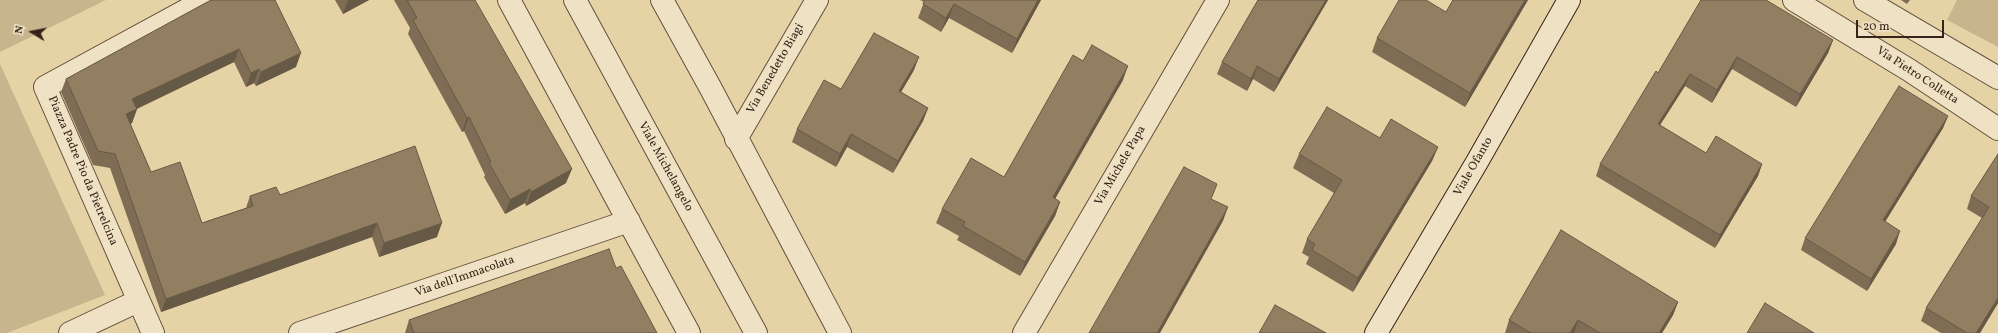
<!DOCTYPE html>
<style>
body{margin:0}
#map{position:relative;width:1998px;height:333px;overflow:hidden;background:#e6d3a5;font-family:Vollkorn,serif}
canvas{display:block}
.north{position:absolute;left:12px;top:12px;width:40px;height:40px;-webkit-text-stroke:3px #efe2c4;paint-order:stroke;rotate:280deg;font-size:11px;font-weight:700;line-height:16px;text-align:center;color:#362319}
.north::after{content:'';display:block;margin:auto;width:14px;height:18px;background:#362319;clip-path:polygon(50% 0,100% 100%,50% 72%,0 100%)}
.scale{position:absolute;left:1856px;top:20px;width:88px;height:18px;box-sizing:border-box;border:2px solid #362319;border-top:0;padding-left:5px;font-size:12px;line-height:14px;white-space:nowrap;color:#362319;-webkit-text-stroke:3px #efe2c4;paint-order:stroke}
</style>
<div id="map">
<canvas width="1998" height="333"></canvas>
<div class="north">N</div>
<div class="scale">20 m</div>
</div>
<script>
const g = document.querySelector('canvas').getContext('2d');
g.lineJoin = 'round';
function fill(path, color) { g.fillStyle = color; g.fill(path, 'evenodd'); }
const shape = rows => new Path2D(rows.map(r => 'M' + r).join(''));
function stroke(path, color, width, dash) { g.strokeStyle = color; g.lineWidth = width; g.lineCap = dash ? 'butt' : 'round'; g.setLineDash(dash || []); g.stroke(path); }
function label(font, color, halo, rows, align = 'center') {
  g.font = font + ' Vollkorn,serif'; g.lineWidth = 3.5; g.setLineDash([]); g.textBaseline = 'middle'; g.strokeStyle = halo; g.fillStyle = color; for (const [text, x, y, turn = 0] of rows) {
    g.save(); g.translate(x, y); g.rotate((+turn || 0) * Math.PI / 180); g.textAlign = isNaN(turn) ? turn : align; if (halo) g.strokeText(text, 0, 0); g.fillText(text, 0, 0); g.restore();
  }
}
fill(shape([
 [0,0,106,0,0,52],
 [1957,0,1998,0,1998,47,1947,20],
 [0,64,105,295,7,333,0,333]
]), '#c8b58d');
const minor = shape([
 [509,0,689,333],
 [662,0,710,87,840,333],
 [1794,0,1909,70,1998,129],
 [1865,0,1998,78],
 [736,139,817,0],
 [70,333,138,301],
 [153,333,45,87,205,0],
 [300,333,629,221],
 [1024,333,1218,0]
]);
const tertiary = shape([
 [575,0,756,333]
]);
const secondary = shape([
 [1376,333,1477,162,1569,0]
]);
stroke(minor, '#624f3c', 24);
stroke(tertiary, '#624f3c', 24);
stroke(secondary, '#362319', 24);
stroke(minor, '#efe2c4', 22);
stroke(tertiary, '#efe2c4', 22);
stroke(secondary, '#efe2c4', 22);
fill(shape([
 [211,0,296,67,256,86,254,83,246,87,234,62,137,109,132,123,130,124,151,172,202,223,246,208,250,196,280,195,437,237,379,257,372,237,161,312,110,168,93,165,61,92,66,79],
 [335,0,369,0,343,14],
 [394,0,475,0,566,183,526,206,525,203,505,214,484,177,485,175,464,131,462,132,408,34,410,28],
 [920,0,1041,0,1012,53,949,18,941,32,918,18,924,2],
 [1258,0,1328,0,1274,92,1253,79,1247,91,1217,74,1222,62],
 [1453,0,1528,0,1465,107,1372,52,1377,38,1446,12],
 [1701,0,1833,40,1828,53,1796,107,1732,69,1712,103,1685,86,1660,125,1706,153,1762,164,1758,176,1715,248,1596,176,1600,164,1658,73],
 [1901,0,1910,0,1907,4],
 [1083,61,1123,80,1055,199,1060,202,1055,216,1020,276,957,240,959,236,936,223,942,209,1004,177],
 [914,70,901,92,928,108,923,121,893,173,847,147,836,167,792,142,797,129,841,89],
 [1948,116,1943,128,1885,222,1896,244,1867,291,1801,250,1805,238],
 [1380,138,1438,147,1432,161,1353,292,1306,264,1309,257,1302,253,1307,239,1334,193,1293,168,1299,154],
 [1998,154,1998,303,1980,333,1941,333,1921,321,1926,308,1982,218,1967,209,1971,196],
 [616,268,657,333,405,333,409,320],
 [1678,302,1673,315,1662,333,1505,333,1509,320]
]), '#7e6d54');
fill(shape([
 [348,0,369,0,343,14],
 [1038,0,1041,0,1012,53,1017,39],
 [1326,0,1328,0,1274,92,1279,79],
 [1525,0,1528,0,1465,107,1470,93],
 [954,4,949,18,941,32,946,18],
 [1833,40,1828,53,1796,107,1800,94],
 [239,49,234,62,127,113,132,99],
 [301,53,296,67,256,86,261,72],
 [919,57,914,70,894,104,899,91],
 [1737,57,1732,69,1712,103,1717,90],
 [1128,66,1123,80,1048,211,1053,197],
 [1257,66,1253,79,1247,91,1251,79],
 [259,69,254,83,246,87,251,73],
 [1690,74,1685,86,1653,136,1658,124],
 [928,108,923,121,893,173,898,161],
 [137,109,132,123,121,128,126,114],
 [1948,116,1943,128,1878,233,1883,220],
 [469,117,464,131,462,132,467,118],
 [851,134,847,147,836,167,840,154],
 [1438,147,1432,161,1353,292,1358,278],
 [1762,164,1758,176,1715,248,1720,235],
 [572,169,566,183,526,206,531,192],
 [530,189,525,203,505,214,510,200],
 [1060,202,1055,216,1020,276,1025,262],
 [1228,207,1223,221,1160,333,1157,333],
 [377,223,372,237,161,312,166,299],
 [442,223,437,237,379,257,384,243],
 [1900,231,1896,244,1867,291,1871,279],
 [1998,298,1998,303,1980,333,1976,333],
 [1678,302,1673,315,1662,333,1659,333],
 [1578,320,1574,333,1570,333]
]), '#665945');
const building = shape([
 [211,0,275,0,301,53,261,72,259,69,251,73,239,49,132,99,137,109,126,114,151,172,180,162,202,223,253,206,250,196,276,187,280,195,415,146,442,223,384,243,377,223,166,299,115,154,98,151,66,79,211,0],
 [407,0,475,0,572,169,531,192,530,189,510,200,489,163,491,162,469,117,467,118,413,20,417,18,407,0],
 [925,0,1038,0,1017,39,954,4,946,18,923,4,925,0],
 [1258,0,1326,0,1279,79,1257,66,1251,79,1222,62,1258,0],
 [1399,0,1426,0,1446,12,1453,0,1525,0,1470,93,1377,38,1399,0],
 [1701,0,1766,0,1833,40,1800,94,1737,57,1717,90,1690,74,1658,124,1706,153,1716,136,1762,164,1720,235,1600,164,1656,71,1658,73,1701,0],
 [874,33,919,57,899,91,928,108,898,161,851,134,840,154,797,129,824,80,841,89,874,33],
 [1092,45,1128,66,1053,197,1060,202,1025,262,963,226,965,222,942,209,971,158,1004,177,1073,55,1083,61,1092,45],
 [1899,86,1948,116,1883,220,1900,231,1871,279,1805,238,1899,86],
 [1327,107,1380,138,1391,119,1438,147,1358,278,1312,250,1315,244,1307,239,1342,180,1299,154,1327,107],
 [1998,154,1998,298,1976,333,1967,333,1926,308,1989,207,1971,196,1998,154],
 [1184,167,1217,184,1211,199,1228,207,1157,333,1089,333,1184,167],
 [1561,230,1678,302,1659,333,1600,333,1578,320,1570,333,1531,333,1509,320,1561,230],
 [609,249,616,268,621,266,657,333,414,333,409,320,609,249],
 [1765,303,1814,333,1747,333,1765,303],
 [1275,305,1326,333,1259,333,1275,305]
]);
fill(building, '#927f62');
stroke(building, '#665945', 1);
label('12px', '#362319', '#efe2c4', [
 ["Via Benedetto Biagi",776,69,-60],
 ["Via Pietro Colletta",1917,76,33],
 ["Via Michele Papa",1121,166,-60],
 ["Viale Michelangelo",665,167,61],
 ["Viale Ofanto",1474,167,-60],
 ["Piazza Padre Pio da Pietrelcina",82,171,67],
 ["Via dell'Immacolata",465,277,-19]
]);
</script>
